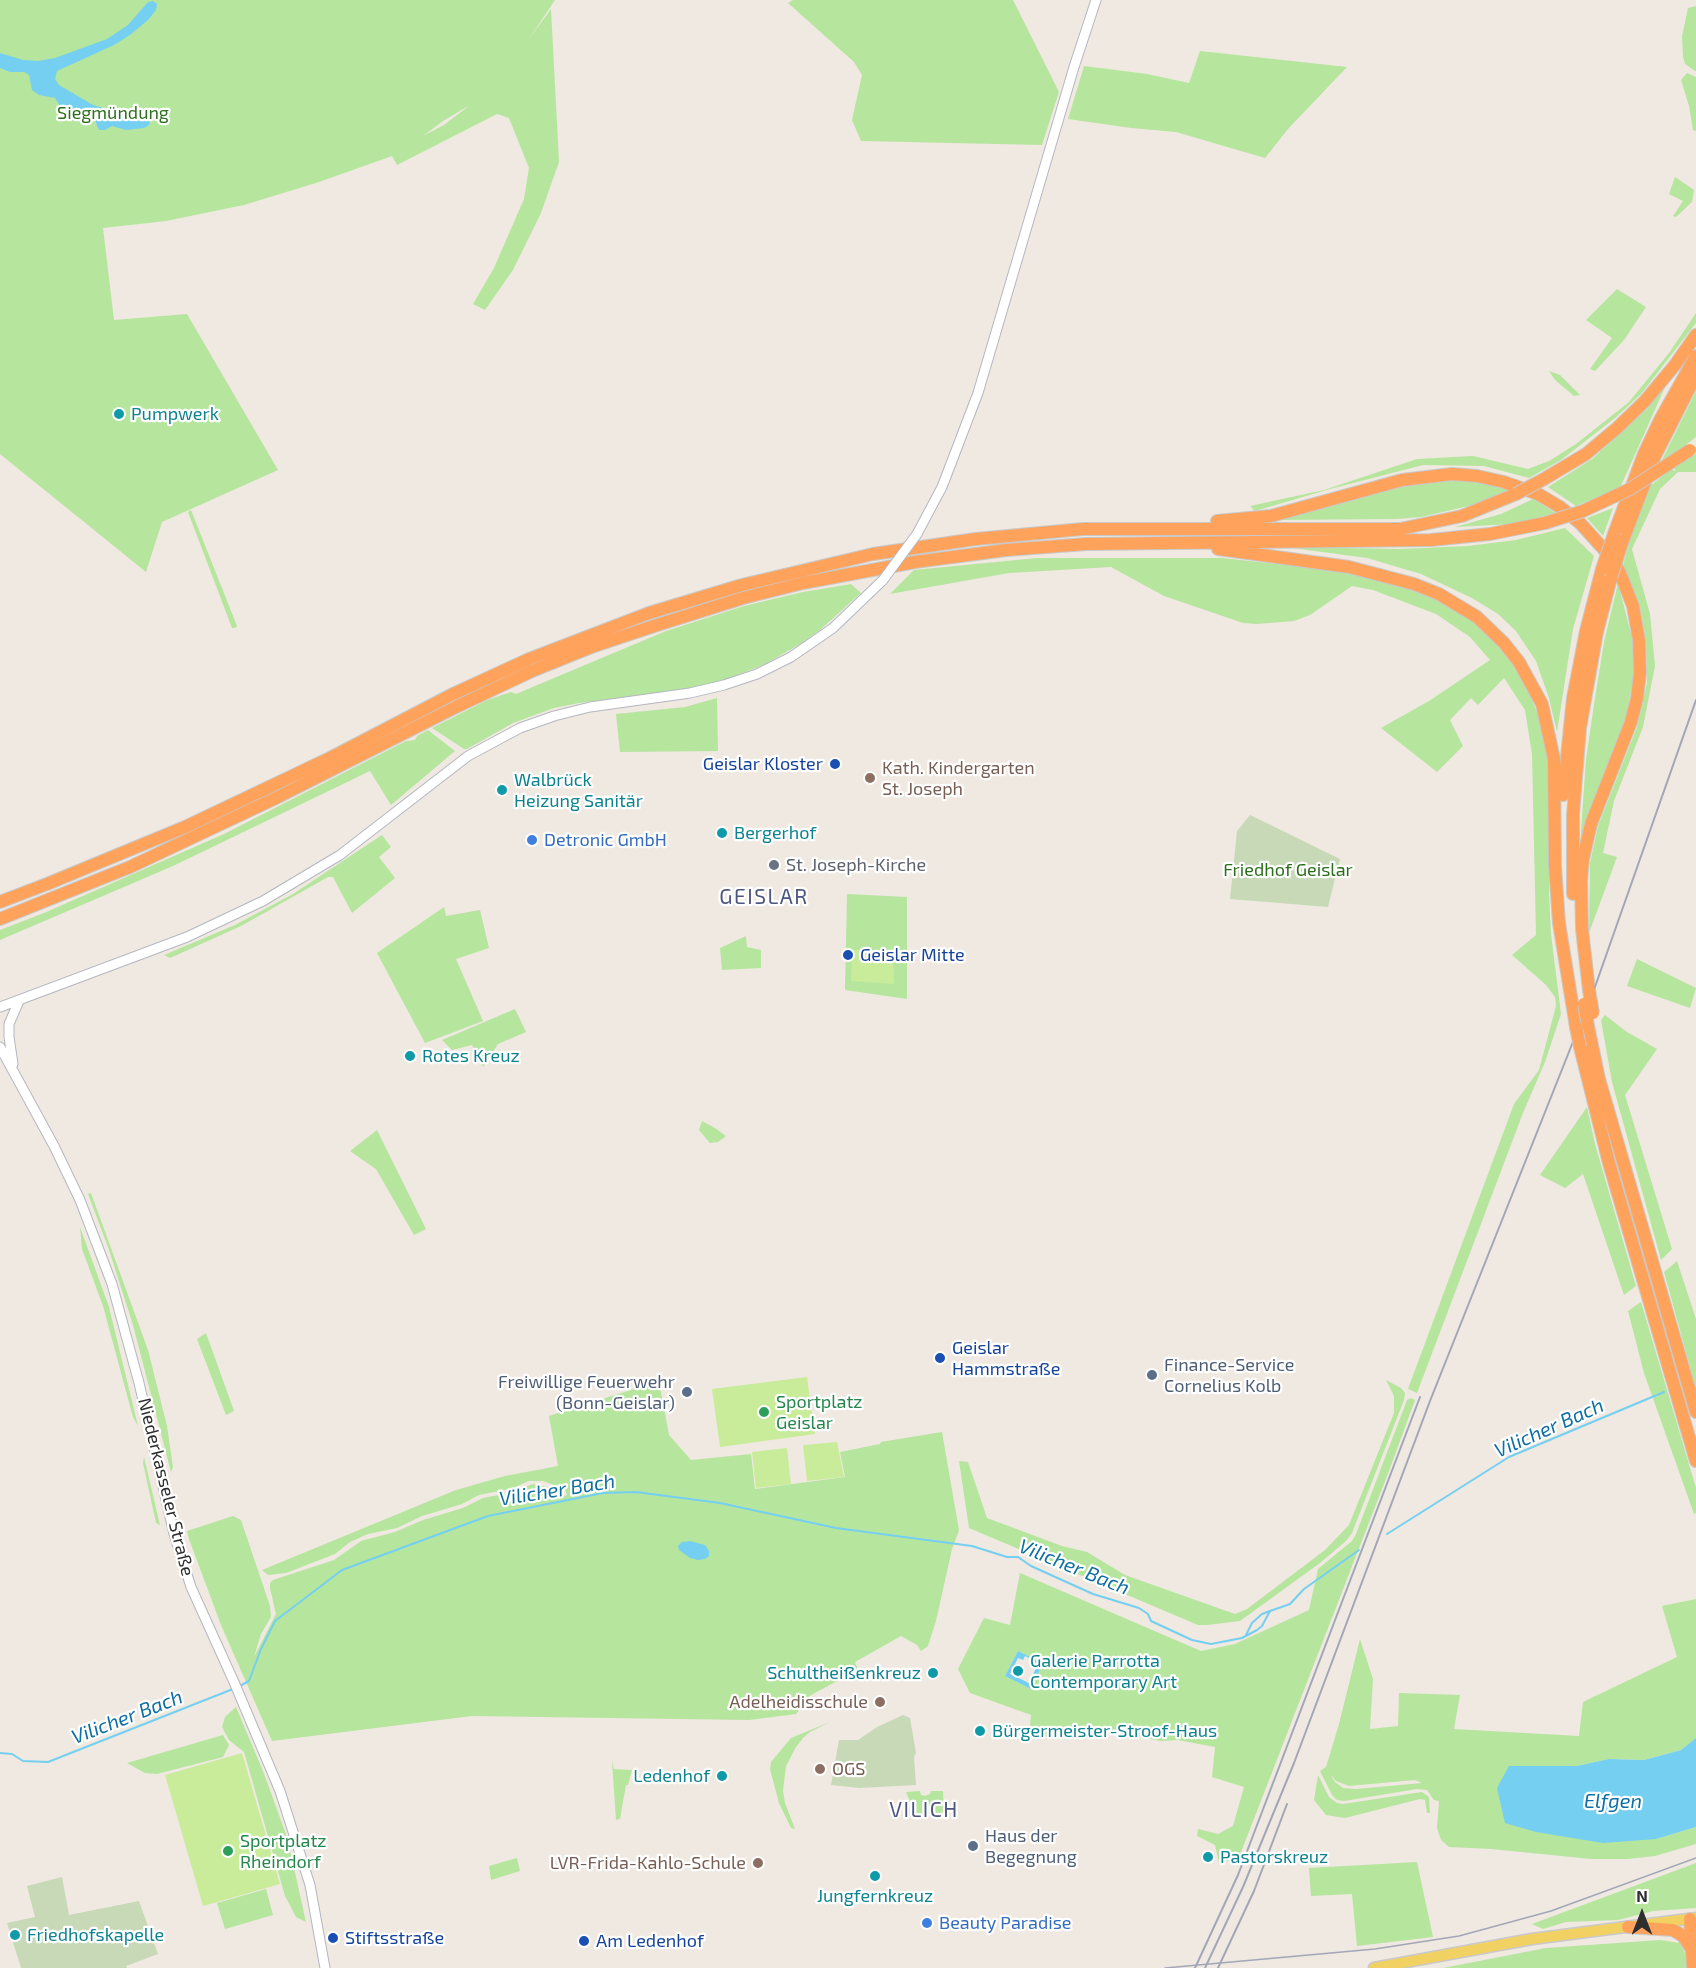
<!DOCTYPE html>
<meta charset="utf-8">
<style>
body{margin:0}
#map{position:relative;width:1696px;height:1968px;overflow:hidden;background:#efe9e1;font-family:"Exo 2",sans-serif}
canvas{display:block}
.north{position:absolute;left:1612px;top:1884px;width:60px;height:60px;-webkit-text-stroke:4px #fff;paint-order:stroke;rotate:0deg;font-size:16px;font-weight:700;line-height:24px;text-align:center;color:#2e2e2e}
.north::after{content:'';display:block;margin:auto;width:21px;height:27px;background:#2e2e2e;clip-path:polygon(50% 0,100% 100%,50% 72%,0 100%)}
</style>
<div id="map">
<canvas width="1696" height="1968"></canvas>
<div class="north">N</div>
</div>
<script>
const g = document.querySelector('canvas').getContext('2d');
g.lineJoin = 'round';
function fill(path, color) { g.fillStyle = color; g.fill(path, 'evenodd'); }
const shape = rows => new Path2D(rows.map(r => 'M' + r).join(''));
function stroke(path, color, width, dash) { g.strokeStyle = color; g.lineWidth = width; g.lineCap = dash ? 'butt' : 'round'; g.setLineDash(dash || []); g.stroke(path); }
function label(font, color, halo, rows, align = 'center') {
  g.font = font + ' "Exo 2",sans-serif'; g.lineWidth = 4.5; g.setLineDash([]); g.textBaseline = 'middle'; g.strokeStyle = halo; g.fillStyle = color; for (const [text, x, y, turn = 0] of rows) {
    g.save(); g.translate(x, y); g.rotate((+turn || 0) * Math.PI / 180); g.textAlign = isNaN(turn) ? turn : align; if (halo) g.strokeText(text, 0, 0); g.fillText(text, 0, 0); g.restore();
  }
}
fill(shape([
 [0,0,555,0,529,39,551,9,559,162,541,213,513,270,485,310,473,304,494,268,524,199,529,168,509,118,497,114,397,165,392,156,319,182,244,205,166,221,103,228,114,320,187,314,278,470,162,522,146,572,0,454],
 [470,105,444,125,423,136,443,121],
 [793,0,1013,0,1059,92,1042,145,861,141,852,120,862,75,854,62,788,3],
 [1696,6,1696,71,1695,71,1685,64,1683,57,1682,36,1688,8],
 [1200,51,1347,67,1288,129,1265,158,1176,132,1131,128,1068,119,1084,66,1147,74,1189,83],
 [1687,73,1696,77,1696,131,1693,130,1689,106,1681,80],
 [1675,177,1694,190,1692,202,1676,217,1673,216,1683,201,1669,194],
 [1617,289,1646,307,1624,340,1595,371,1590,369,1612,338,1586,320],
 [1696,313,1696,323,1641,394,1615,418,1561,460,1529,478,1484,466,1423,465,1330,489,1255,511,1250,506,1324,490,1417,459,1473,456,1528,469,1549,461,1576,444,1629,402,1669,353],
 [1549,371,1560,375,1580,395,1574,396,1555,380],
 [1666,385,1620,488,1576,506,1548,487,1592,459,1647,409],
 [1696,391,1696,437,1659,466],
 [1696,453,1696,472,1678,472,1660,489,1632,549,1650,614,1655,666,1643,727,1614,801,1603,853,1617,857,1589,933,1590,863,1598,826,1637,727,1647,683,1646,640,1640,606,1623,565,1636,518,1649,487,1671,469,1676,471,1674,468],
 [1464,479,1512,490,1486,502,1421,517,1397,519,1276,520,1386,489],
 [1533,499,1556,513,1514,524,1455,527,1501,514],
 [1613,508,1603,536,1587,518],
 [191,510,237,626,235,628,232,628,188,512],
 [1565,528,1594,556,1573,629,1557,732,1549,698,1536,661,1516,631,1498,614,1472,598,1421,574,1367,558,1285,547,1400,549,1468,546,1516,540],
 [1037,558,1222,558,1332,570,1396,584,1441,602,1484,629,1499,645,1519,672,1527,687,1539,717,1549,766,1549,892,1551,934,1561,1014,1545,1062,1523,1113,1417,1393,1408,1389,1514,1104,1539,1070,1556,1006,1555,997,1546,985,1512,955,1536,935,1532,754,1525,710,1504,678,1478,705,1471,698,1450,720,1463,746,1437,772,1381,728,1429,701,1490,660,1470,637,1436,614,1373,590,1352,586,1310,615,1294,621,1257,624,1243,623,1164,596,1111,567,1009,573,890,594,914,570],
 [1618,583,1633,642,1633,681,1624,726,1587,816,1580,845,1586,759,1595,698,1604,642],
 [851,584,861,593,820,630,802,643,765,664,728,679,693,688,579,703,554,708,513,723,467,749,464,749,432,728,487,700,511,692,516,694,666,631,744,606,803,592],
 [717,698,718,751,620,752,616,714,685,707],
 [428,730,455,751,391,805,370,771,173,866,0,940,0,930,44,913,224,834,406,741,415,740,417,736],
 [382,835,391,847,379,857,395,878,352,913,333,877,328,877,241,926,170,958,164,955,235,925,293,894],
 [847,894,907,897,907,999,845,990],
 [444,907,446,916,480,910,489,948,456,959,483,1021,425,1043,377,953],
 [746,936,747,947,761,950,761,968,722,970,720,948],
 [1637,959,1696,988,1690,1008,1627,986],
 [515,1009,526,1032,498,1044,483,1067,472,1045,452,1050,442,1040],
 [1605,1015,1627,1032,1657,1049,1625,1095,1672,1249,1661,1260,1612,1082,1601,1020],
 [1587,1107,1595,1144,1636,1286,1624,1295,1583,1174,1565,1188,1540,1175],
 [702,1121,715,1128,726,1136,718,1142,710,1143,699,1130],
 [377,1130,426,1229,414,1235,376,1169,350,1151],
 [91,1193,148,1350,167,1426,173,1467,171,1472,133,1325,108,1247,88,1194],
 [80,1227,109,1307,138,1426,133,1417,103,1306,82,1249],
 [1677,1261,1696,1319,1696,1389,1664,1272],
 [1641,1302,1696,1488,1696,1513,1694,1514,1644,1373,1628,1311],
 [206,1333,234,1411,226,1415,197,1339],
 [1386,1380,1401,1388,1405,1393,1404,1400,1352,1533,1346,1541,1320,1563,1240,1621,1207,1625,1198,1625,969,1528,959,1461,968,1462,987,1518,1062,1546,1087,1552,1125,1575,1235,1614,1247,1609,1325,1550,1349,1525,1394,1413,1394,1396],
 [659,1381,669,1435,691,1460,751,1454,755,1489,845,1477,840,1452,880,1444,881,1442,942,1432,959,1530,952,1549,936,1621,928,1646,921,1651,917,1645,901,1636,855,1662,858,1670,811,1695,796,1714,749,1720,472,1716,272,1741,221,1625,189,1539,187,1531,233,1516,241,1520,270,1606,271,1617,261,1634,254,1657,276,1614,270,1588,270,1583,273,1580,334,1560,361,1541,395,1532,423,1520,463,1508,483,1498,509,1493,533,1484,553,1488,565,1496,567,1495,564,1486,562,1488,543,1481,528,1481,514,1488,479,1495,462,1504,422,1516,397,1528,368,1534,350,1542,335,1554,286,1573,268,1575,262,1570,456,1490,505,1476,558,1466,549,1416],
 [1411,1398,1415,1400,1389,1471,1238,1860,1219,1862,1215,1845,1197,1836,1198,1829,1218,1834,1233,1826,1244,1787,1212,1777,1215,1747,1178,1740,1160,1741,1112,1730,1081,1731,1060,1739,1029,1734,1031,1715,970,1693,958,1669,984,1618,1010,1625,1020,1573,1201,1651,1235,1644,1309,1610,1318,1569,1352,1541,1356,1534,1407,1400],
 [1018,1651,1043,1663,1031,1689,1005,1676],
 [144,1457,160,1525,156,1523,143,1463],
 [1696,1599,1696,1738,1681,1750,1644,1760,1609,1759,1577,1766,1509,1766,1656,1839,1696,1827,1696,1844,1655,1856,1627,1859,1591,1859,1491,1849,1449,1847,1441,1840,1437,1828,1439,1801,1434,1800,1427,1790,1417,1789,1344,1801,1337,1800,1332,1795,1320,1771,1326,1767,1339,1724,1360,1639,1373,1679,1370,1729,1398,1726,1399,1693,1460,1695,1454,1729,1579,1736,1583,1702,1677,1657,1662,1606],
 [1330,1774,1336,1781,1349,1786,1415,1780,1422,1783,1356,1789,1343,1788,1335,1782],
 [236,1707,263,1771,287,1837,306,1922,296,1917,285,1896,244,1752,229,1740,222,1727,225,1717],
 [830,1722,810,1732,803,1738,796,1747,786,1766,783,1791,785,1803,795,1829,791,1828,779,1803,770,1769,771,1762,791,1738],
 [223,1735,229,1745,223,1757,157,1774,145,1773,127,1763],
 [612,1761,614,1769,632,1770,628,1785,626,1785,620,1819,616,1820],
 [1318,1775,1329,1797,1337,1803,1343,1804,1422,1792,1429,1797,1430,1813,1427,1813,1425,1800,1420,1799,1345,1818,1326,1815,1314,1800],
 [920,1791,921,1795,925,1796,930,1794,931,1791,943,1791,944,1813,906,1815,906,1811,911,1804,906,1792],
 [517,1858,520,1871,491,1880,489,1866],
 [1417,1862,1433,1937,1357,1946,1352,1894,1311,1896,1309,1868],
 [1696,1863,1696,1908,1653,1911,1618,1920,1566,1922,1543,1929,1532,1924],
 [266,1889,273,1915,225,1929,217,1903],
 [1660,1940,1680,1943,1687,1957,1688,1968,1443,1968,1546,1948]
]), '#b6e59e');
fill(shape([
 [1250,815,1340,859,1328,907,1230,899,1237,831],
 [903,1715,910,1718,916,1753,914,1757,916,1785,860,1788,831,1785,839,1740,858,1740,877,1727],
 [62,1877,69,1915,139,1901,158,1954,126,1966,127,1968,21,1968,7,1923,35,1917,27,1886]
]), '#c8d9b8');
fill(shape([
 [852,950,893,950,894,984,851,981],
 [807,1377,815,1434,720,1447,712,1389],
 [837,1442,844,1477,807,1481,803,1445],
 [787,1448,791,1484,756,1488,752,1452],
 [242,1753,280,1884,203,1906,165,1775]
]), '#c9ec9a');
fill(shape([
 [153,1,157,4,156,10,148,20,130,35,114,45,57,71,55,79,59,85,93,105,114,111,146,117,150,120,149,125,144,128,126,130,112,126,105,130,99,130,94,118,79,120,62,109,55,98,39,95,32,90,29,75,24,72,10,72,0,68,0,53,23,60,38,61,55,58,107,39,128,25,148,2],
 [690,1541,705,1545,709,1551,709,1556,705,1559,698,1560,690,1558,679,1550,678,1546,682,1542],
 [1018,1651,1043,1663,1031,1689,1005,1676],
 [1025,1656,1031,1659,1030,1662,1037,1666,1029,1683,1010,1674,1018,1658,1023,1660],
 [1696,1738,1696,1827,1656,1839,1603,1843,1536,1832,1505,1823,1497,1788,1509,1766,1577,1766,1609,1759,1644,1760,1681,1750]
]), '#75cff0');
stroke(shape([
 [1387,1534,1509,1457,1664,1392],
 [1246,1635,1252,1623,1262,1614,1270,1611],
 [238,1687,249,1681,261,1649,275,1621,342,1570,488,1516,603,1493,636,1492,720,1503,836,1528,972,1546,1007,1557,1018,1557,1031,1566,1093,1594,1139,1608,1148,1614,1151,1621,1192,1640,1211,1644,1242,1638,1257,1630,1262,1626,1270,1611,1290,1604,1304,1589,1359,1550],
 [0,1753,12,1754,23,1761,48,1762,233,1689]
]), '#75cff0', 2);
const secondary = shape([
 [917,534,942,487,978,393,1074,67,1096,0],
 [0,1007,187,937,263,901,340,855,468,756,520,728,554,716,590,707,690,693,724,685,757,674,791,657,833,628,883,580],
 [0,1047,54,1146,80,1200,112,1284,139,1383,174,1534,191,1587,234,1682,280,1791,310,1885,325,1968],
 [13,1064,9,1037,9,1024,19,1001]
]);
const primary = shape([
 [1374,1968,1532,1939,1696,1918]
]);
const highway = shape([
 [1544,479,1586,454,1617,428,1645,401,1675,365,1696,335],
 [1217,521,1271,516,1402,480,1452,474,1477,476,1504,482,1538,494,1560,507,1580,523,1610,556,1620,573,1633,606,1639,640,1640,673,1637,698,1631,722,1591,824,1583,859,1581,881,1582,929,1589,990],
 [1615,531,1644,454,1660,420,1696,356],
 [1623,540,1655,456,1696,375],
 [1218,549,1349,567,1414,584,1439,594,1477,617,1504,643,1519,662,1542,704,1554,759,1555,866,1559,923,1576,1027],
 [1563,795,1573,698,1586,631,1602,569],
 [1573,894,1573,815,1580,728,1597,632,1611,578],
 [0,902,47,884,185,827,330,758,453,694,529,659,649,613,742,585,873,554,976,539,1083,529,1400,529,1462,516,1516,494],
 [0,919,130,867,278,797,456,707,532,671,594,646,654,626,743,598,803,583,915,562,1006,550,1086,544,1431,540,1490,534,1545,523],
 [1588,1026,1599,1079,1696,1412],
 [1580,1047,1609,1163,1696,1461],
 [1690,1919,1693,1968],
 [1628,1927,1673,1930,1683,1936,1691,1948]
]);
stroke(secondary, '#b4b7c1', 11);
stroke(primary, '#c9c9c9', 13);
stroke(highway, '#c9c9c9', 14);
stroke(secondary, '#fff', 9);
stroke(primary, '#f2d163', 10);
stroke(highway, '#ffa35c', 12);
stroke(shape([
 [1165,1968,1375,1949,1459,1936,1551,1911,1696,1858]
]), '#a3a6b8', 1.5);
stroke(shape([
 [1195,1968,1238,1875,1420,1397],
 [1205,1968,1243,1887,1294,1763,1430,1401,1596,984,1696,700],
 [1218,1968,1254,1891,1287,1804]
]), '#a3a6b8', 2);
const secondaryBridge = shape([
 [883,580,917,534]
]);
const highwayBridge = shape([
 [1516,494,1544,479],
 [1545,523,1583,511,1630,489,1690,450],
 [1602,569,1615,531],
 [1611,578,1623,540],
 [1589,990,1593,1013],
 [1584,1004,1588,1026],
 [1576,1027,1580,1047]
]);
stroke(secondaryBridge, '#b4b7c1', 11, []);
stroke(highwayBridge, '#c9c9c9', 14, []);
stroke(secondaryBridge, '#fff', 9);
stroke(highwayBridge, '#ffa35c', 12);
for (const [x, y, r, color] of [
 [119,414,6,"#0f9aa8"],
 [835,764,6,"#1a4fb4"],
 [870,778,6,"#8d6e63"],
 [502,790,6,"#0f9aa8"],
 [722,833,6,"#0f9aa8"],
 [532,840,6,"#3f7fe0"],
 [774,865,6,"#6b7280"],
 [848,955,6,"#1a4fb4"],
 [410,1056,6,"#0f9aa8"],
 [940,1358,6,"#1a4fb4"],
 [1152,1375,6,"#5c6f8a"],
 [687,1392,6,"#5c6f8a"],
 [764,1412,6,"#2e9e5b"],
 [1018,1671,6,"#0f9aa8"],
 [933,1673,6,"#0f9aa8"],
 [880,1702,6,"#8d6e63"],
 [980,1731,6,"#0f9aa8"],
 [820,1769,6,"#8d6e63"],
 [722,1776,6,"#0f9aa8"],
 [973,1846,6,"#5c6f8a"],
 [228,1851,6,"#2e9e5b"],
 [1208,1857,6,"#0f9aa8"],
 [758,1863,6,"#8d6e63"],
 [875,1876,6,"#0f9aa8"],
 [927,1923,6,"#3f7fe0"],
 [15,1935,6,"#0f9aa8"],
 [333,1938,6,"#1a4fb4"],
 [584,1941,6,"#1a4fb4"]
]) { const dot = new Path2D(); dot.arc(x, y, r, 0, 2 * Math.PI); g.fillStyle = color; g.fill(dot); stroke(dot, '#fff', 2); }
label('18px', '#2c6e1b', '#fff', [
 ["Siegmündung",113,113],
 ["Friedhof Geislar",1288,870]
]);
label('18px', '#0d838f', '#fff', [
 ["Pumpwerk",131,414],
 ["Walbrück",514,780],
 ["Heizung Sanitär",514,801],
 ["Bergerhof",734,833],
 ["Rotes Kreuz",422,1056],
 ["Galerie Parrotta",1030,1661],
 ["Contemporary Art",1030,1682],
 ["Schultheißenkreuz",921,1673,"right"],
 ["Bürgermeister-Stroof-Haus",992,1731],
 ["Ledenhof",710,1776,"right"],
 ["Pastorskreuz",1220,1857],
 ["Jungfernkreuz",875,1896,"center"],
 ["Friedhofskapelle",27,1935]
], 'left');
label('18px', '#164399', '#fff', [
 ["Geislar Kloster",823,764,"right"],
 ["Geislar Mitte",860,955],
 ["Geislar",952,1348],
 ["Hammstraße",952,1369],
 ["Stiftsstraße",345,1938],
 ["Am Ledenhof",596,1941]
], 'left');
label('18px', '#785e54', '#fff', [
 ["Kath. Kindergarten",882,768],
 ["St. Joseph",882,789],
 ["Adelheidisschule",868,1702,"right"],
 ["OGS",832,1769],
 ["LVR-Frida-Kahlo-Schule",746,1863,"right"]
], 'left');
label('18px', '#366cbe', '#fff', [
 ["Detronic GmbH",544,840],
 ["Beauty Paradise",939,1923]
], 'left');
label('18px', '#5b616d', '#fff', [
 ["St. Joseph-Kirche",786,865]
], 'left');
label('18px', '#4e5e75', '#fff', [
 ["Finance-Service",1164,1365],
 ["Cornelius Kolb",1164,1386],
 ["Freiwillige Feuerwehr",675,1382,"right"],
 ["(Bonn-Geislar)",675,1403,"right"],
 ["Haus der",985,1836],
 ["Begegnung",985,1857]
], 'left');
label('18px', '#27864d', '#fff', [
 ["Sportplatz",776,1402],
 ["Geislar",776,1423],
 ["Sportplatz",240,1841],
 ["Rheindorf",240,1862]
], 'left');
label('18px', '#2e2e2e', '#fff', [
 ["Niederkasseler Straße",166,1487,76]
]);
label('italic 20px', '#0d6fa3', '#fff', [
 ["Vilicher Bach",1549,1428,-24],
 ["Vilicher Bach",557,1490,-9],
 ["Vilicher Bach",1074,1567,22],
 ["Vilicher Bach",127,1717,-21],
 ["Elfgen",1613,1801]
]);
g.letterSpacing = '1.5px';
label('21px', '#4d5680', '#fff', [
 ["GEISLAR",764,897],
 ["VILICH",924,1810]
]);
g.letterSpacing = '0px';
</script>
